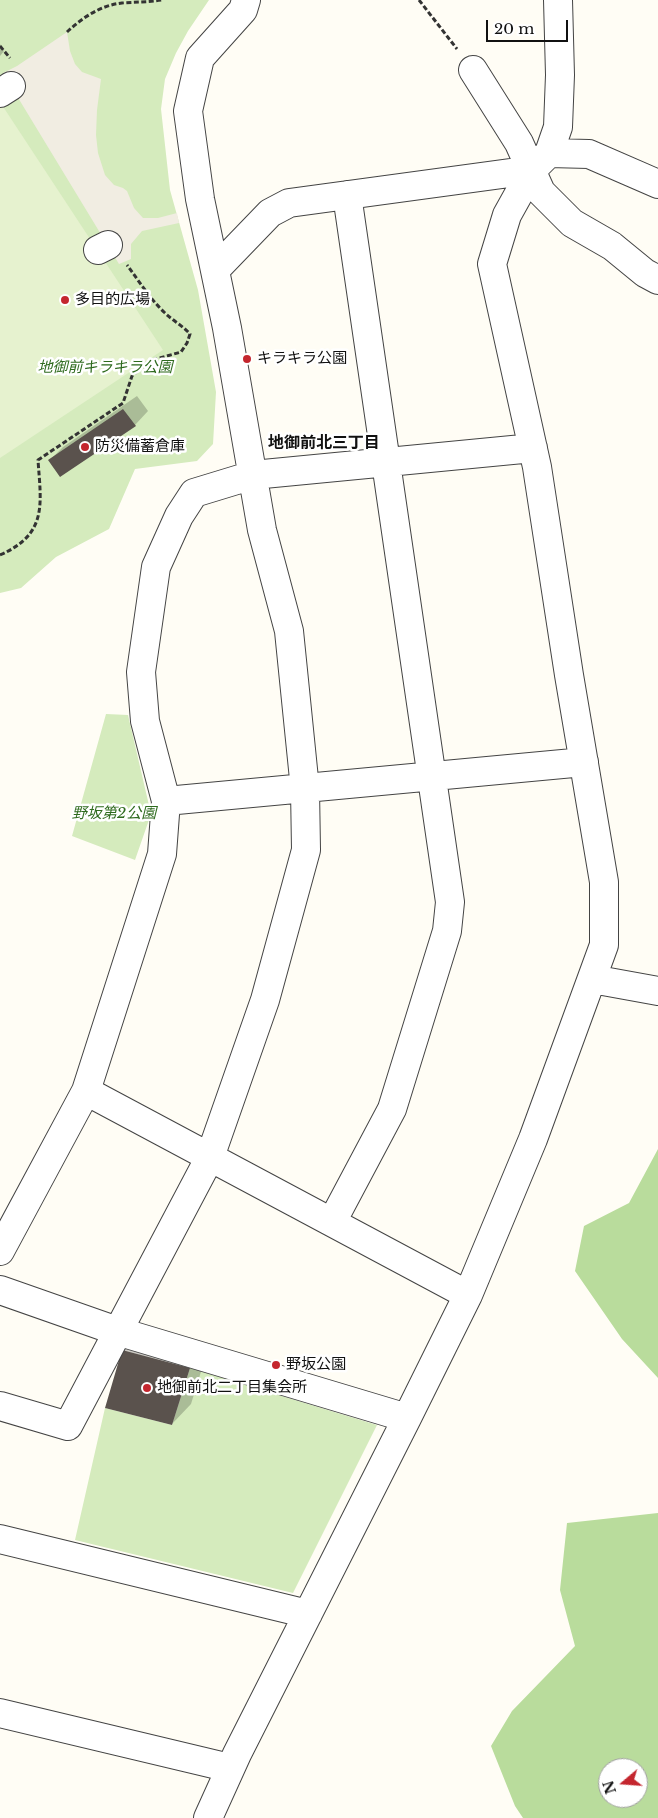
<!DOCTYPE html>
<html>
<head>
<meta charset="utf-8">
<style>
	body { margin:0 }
	#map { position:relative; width:658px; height:1818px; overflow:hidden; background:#fffdf5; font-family:"Libre Baskerville",serif }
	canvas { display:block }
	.north { position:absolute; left:598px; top:1758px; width:50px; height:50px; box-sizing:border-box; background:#fff; border:1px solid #a0a0a0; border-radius:50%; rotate:252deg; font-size:14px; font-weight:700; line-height:20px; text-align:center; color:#111 }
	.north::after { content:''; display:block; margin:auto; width:18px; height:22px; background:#c4262e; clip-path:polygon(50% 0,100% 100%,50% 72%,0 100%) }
	.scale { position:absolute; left:486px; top:20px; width:82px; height:22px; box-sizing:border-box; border:2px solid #111; border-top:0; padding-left:6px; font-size:15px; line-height:18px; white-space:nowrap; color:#111; -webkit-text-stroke:4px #fff; paint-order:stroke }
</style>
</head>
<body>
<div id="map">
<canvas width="658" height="1818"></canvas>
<div class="north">N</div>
<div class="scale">20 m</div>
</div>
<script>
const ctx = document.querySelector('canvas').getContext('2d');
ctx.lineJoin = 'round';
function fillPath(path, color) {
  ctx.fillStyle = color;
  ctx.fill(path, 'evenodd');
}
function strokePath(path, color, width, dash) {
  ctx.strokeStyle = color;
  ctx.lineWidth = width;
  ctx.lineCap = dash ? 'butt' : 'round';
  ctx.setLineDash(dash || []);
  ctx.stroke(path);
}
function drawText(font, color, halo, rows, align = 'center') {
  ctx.font = font + ' "Libre Baskerville","Noto Sans JP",serif';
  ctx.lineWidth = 5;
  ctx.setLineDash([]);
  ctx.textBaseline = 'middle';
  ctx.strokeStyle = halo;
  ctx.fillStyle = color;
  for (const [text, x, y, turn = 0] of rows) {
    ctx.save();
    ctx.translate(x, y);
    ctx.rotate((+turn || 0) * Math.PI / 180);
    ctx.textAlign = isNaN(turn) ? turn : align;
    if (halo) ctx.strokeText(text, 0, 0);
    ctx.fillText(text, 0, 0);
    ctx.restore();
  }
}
fillPath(new Path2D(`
	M0 0H209L188 31 176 53 165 79 161 109 170 190 198 290 216 392 213 444 197 461 135 469 109 529 56 557 21 588 0 593Z
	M106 714 128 715 151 814 135 860 72 836Z
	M190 1368 377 1425 293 1593 75 1540 105 1408 172 1425Z`), '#d5ebbd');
fillPath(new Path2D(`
	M658 1149V1378L622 1339 575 1271 584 1226 629 1203Z
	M658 1513V1818H523L515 1806 491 1746 512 1711 575 1646 560 1590 567 1523ZM608 1768H638V1798H608Z`), '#b9dc9c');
fillPath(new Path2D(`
	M0 102 163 350 0 458Z`), '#e6f2cf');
fillPath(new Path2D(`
	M67 32 70 51 75 64 82 72 101 79 97 110 96 135 98 153 105 175 114 185 123 188 127 191 134 208 143 218H158L177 213 179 223 142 231 131 244V259L119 264 3 73 17 66Z`), '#f1ede2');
fillPath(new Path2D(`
	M0 44 4 51 0 56Z
	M137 396 148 411 135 425 50 460 63 447Z
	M142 1331 208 1349 191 1404 172 1424 123 1350Z`), '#0003');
fillPath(new Path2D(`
	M123 409 136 426 60 477 48 460Z
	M122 1350 190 1368 172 1425 105 1408Z`), '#5a524d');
const street = new Path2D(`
	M473 70 519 143 541 192 572 223 612 246 645 273 658 280
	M0 93 11 86
	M549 153 589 154 658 184
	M98 250 108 245
	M215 270 270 213 289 203 532 170
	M166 801 584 762
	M592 979 658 991
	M86 1091 468 1295
	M332 1222 392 1109 447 931 450 902 347 195
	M0 1251 86 1091 162 854 166 801 145 721 141 672 156 567 179 516 194 493 253 475 533 448
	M0 1290 117 1331 407 1418
	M0 1406 68 1426 210 1157 265 1000 306 850 305 789 289 631 262 530 227 328 200 199 188 111 200 58 243 10 246 0
	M0 1539 308 1614
	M0 1713 230 1768
	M208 1818 237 1754 407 1418 468 1295 533 1139 604 945V882L569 675 537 467 492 264 507 215 532 170 549 153 558 127 560 75 558 0`);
strokePath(street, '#444', 30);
strokePath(new Path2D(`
	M419 0 457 49
	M67 32C82 18 101 5 122 3 136 2 149 2 162 0
	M0 46 10 58
	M0 555C48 534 41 504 38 460L123 403 132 376 149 361 181 352 187 343 190 334C182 325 173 321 165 313 150 299 139 281 127 265`), '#333', 3, [5, 2.5]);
strokePath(street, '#fff', 28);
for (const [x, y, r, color] of [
	[65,300,5,"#c4262e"],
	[247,359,5,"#c4262e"],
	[85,447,5,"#c4262e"],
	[276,1365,5,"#c4262e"],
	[147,1388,5,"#c4262e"]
]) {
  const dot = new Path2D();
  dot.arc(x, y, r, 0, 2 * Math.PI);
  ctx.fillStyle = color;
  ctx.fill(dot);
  strokePath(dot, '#fff', 2);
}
drawText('15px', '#111', '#fff', [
	["多目的広場",75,300],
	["キラキラ公園",257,359],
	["防災備蓄倉庫",95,447],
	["野坂公園",286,1365],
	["地御前北二丁目集会所",157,1388]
], 'left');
drawText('italic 15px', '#2f6b1f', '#fff', [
	["地御前キラキラ公園",105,368],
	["野坂第2公園",114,814]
]);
drawText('bold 16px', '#111', '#fff', [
	["地御前北三丁目",324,443]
]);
</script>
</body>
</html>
